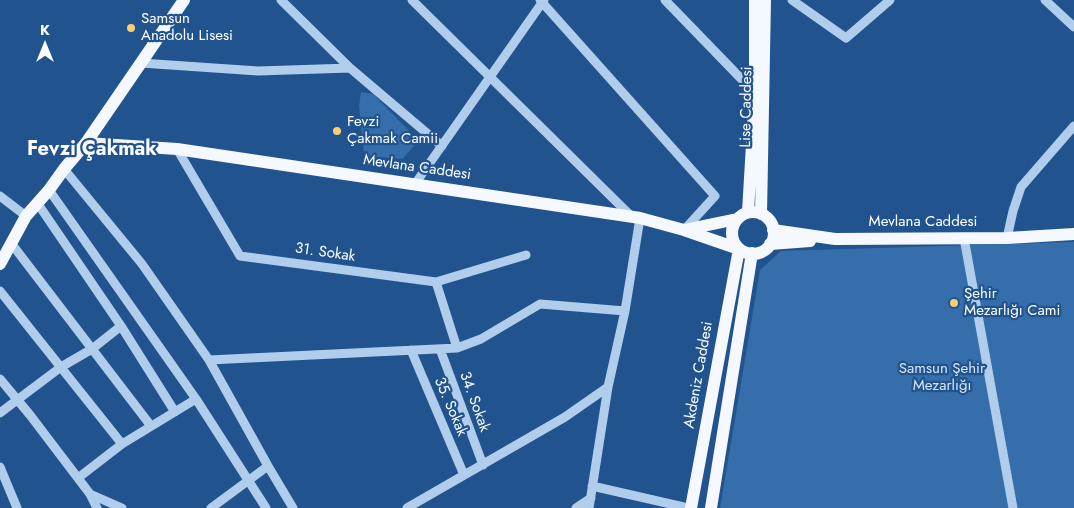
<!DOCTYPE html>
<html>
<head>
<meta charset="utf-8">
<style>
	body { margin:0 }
	#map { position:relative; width:1074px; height:508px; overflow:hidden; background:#21548e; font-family:Jost,sans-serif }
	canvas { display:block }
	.north { position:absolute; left:20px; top:20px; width:50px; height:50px; -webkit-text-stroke:4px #21548e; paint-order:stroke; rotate:0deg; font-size:14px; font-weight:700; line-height:20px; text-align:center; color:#fff }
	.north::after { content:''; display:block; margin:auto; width:18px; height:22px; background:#fff; clip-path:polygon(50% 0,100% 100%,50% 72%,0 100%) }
</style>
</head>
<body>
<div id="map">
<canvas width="1074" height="508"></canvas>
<div class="north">K</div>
</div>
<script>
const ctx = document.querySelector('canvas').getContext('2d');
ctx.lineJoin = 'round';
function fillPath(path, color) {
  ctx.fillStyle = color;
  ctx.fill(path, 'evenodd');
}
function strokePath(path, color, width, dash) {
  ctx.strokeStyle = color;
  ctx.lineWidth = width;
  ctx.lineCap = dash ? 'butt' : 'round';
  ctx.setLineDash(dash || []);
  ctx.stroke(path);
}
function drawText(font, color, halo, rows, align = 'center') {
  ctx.font = font + ' Jost,sans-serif';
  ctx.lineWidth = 4.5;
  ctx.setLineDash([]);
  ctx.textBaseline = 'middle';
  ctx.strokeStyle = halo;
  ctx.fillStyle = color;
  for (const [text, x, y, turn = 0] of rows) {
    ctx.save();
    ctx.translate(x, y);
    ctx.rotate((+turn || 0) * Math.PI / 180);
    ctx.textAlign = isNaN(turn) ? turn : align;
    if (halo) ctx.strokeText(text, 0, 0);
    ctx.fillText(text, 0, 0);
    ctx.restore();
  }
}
fillPath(new Path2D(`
	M361 92 373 94 414 136 416 144 402 159 368 156 364 154 359 106Z
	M1074 242V508H720L760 270 781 251Z`), '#356eab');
strokePath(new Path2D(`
	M281 0 350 68 442 146
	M412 0 632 217
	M540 0 715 196 684 230
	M665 0 755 93
	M792 0 846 38 890 0
	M1045 0 1074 27
	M141 63 258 71 350 68
	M177 149 240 256 436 282 526 255
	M64 169 142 264 209 360 268 466 293 508
	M415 184 544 0
	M49 190 196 399 266 508
	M0 196 26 216
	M38 204 121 326 175 412
	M964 238 1013 508
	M1007 238 1013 211 1021 187 1074 126
	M11 243 151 426
	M436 282 457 348
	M0 291 122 444
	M440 349 483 465
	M411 350 464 475
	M209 360 457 348 481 339 540 304 625 311
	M0 379 30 415 90 494 97 508
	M0 413 61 367 92 349 121 326
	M0 467 17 508
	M78 478 122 444 196 399
	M592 486 688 508
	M90 494 122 508
	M211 508 268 466
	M407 508 565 417 608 387
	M576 508 591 498
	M589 508 608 387 625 311 640 218`), '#b0cdec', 9);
strokePath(new Path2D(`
	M86 143 177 149 640 218 684 230 739 249 691 508
	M748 212 755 93V0
	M732 233a21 21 0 1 1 42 0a21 21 0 1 1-42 0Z
	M761 214 765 0
	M684 230 737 219
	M773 230 835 239 1007 238 1074 234
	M770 244 810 241
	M0 264 26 216 49 190 64 169 86 143 184 0
	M711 508 752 253`), '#f5f9ff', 12);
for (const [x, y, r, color] of [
	[131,28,5,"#f9cd71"],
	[337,131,5,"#f9cd71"],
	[954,303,5,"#f9cd71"]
]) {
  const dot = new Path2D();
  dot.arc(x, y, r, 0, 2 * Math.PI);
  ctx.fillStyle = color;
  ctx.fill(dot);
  strokePath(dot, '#21548e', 2);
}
drawText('15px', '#fff', '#21548e', [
	["Samsun",141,19],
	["Anadolu Lisesi",141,36],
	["Fevzi",347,122],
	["Çakmak Camii",347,139],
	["Şehir",964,294],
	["Mezarlığı Cami",964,311]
], 'left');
drawText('15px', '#fff', '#21548e', [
	["Lise Caddesi",747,107,-89],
	["Mevlana Caddesi",417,168,8],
	["Mevlana Caddesi",923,222],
	["31. Sokak",325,253,8],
	["Akdeniz Caddesi",699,375,-80],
	["34. Sokak",474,402,70],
	["35. Sokak",450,407,67]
]);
drawText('15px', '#d5e6f9', '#21548e', [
	["Samsun Şehir",942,369],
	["Mezarlığı",942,386]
]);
drawText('bold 20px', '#fff', '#21548e', [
	["Fevzi Çakmak",92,150]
]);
</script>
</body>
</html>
